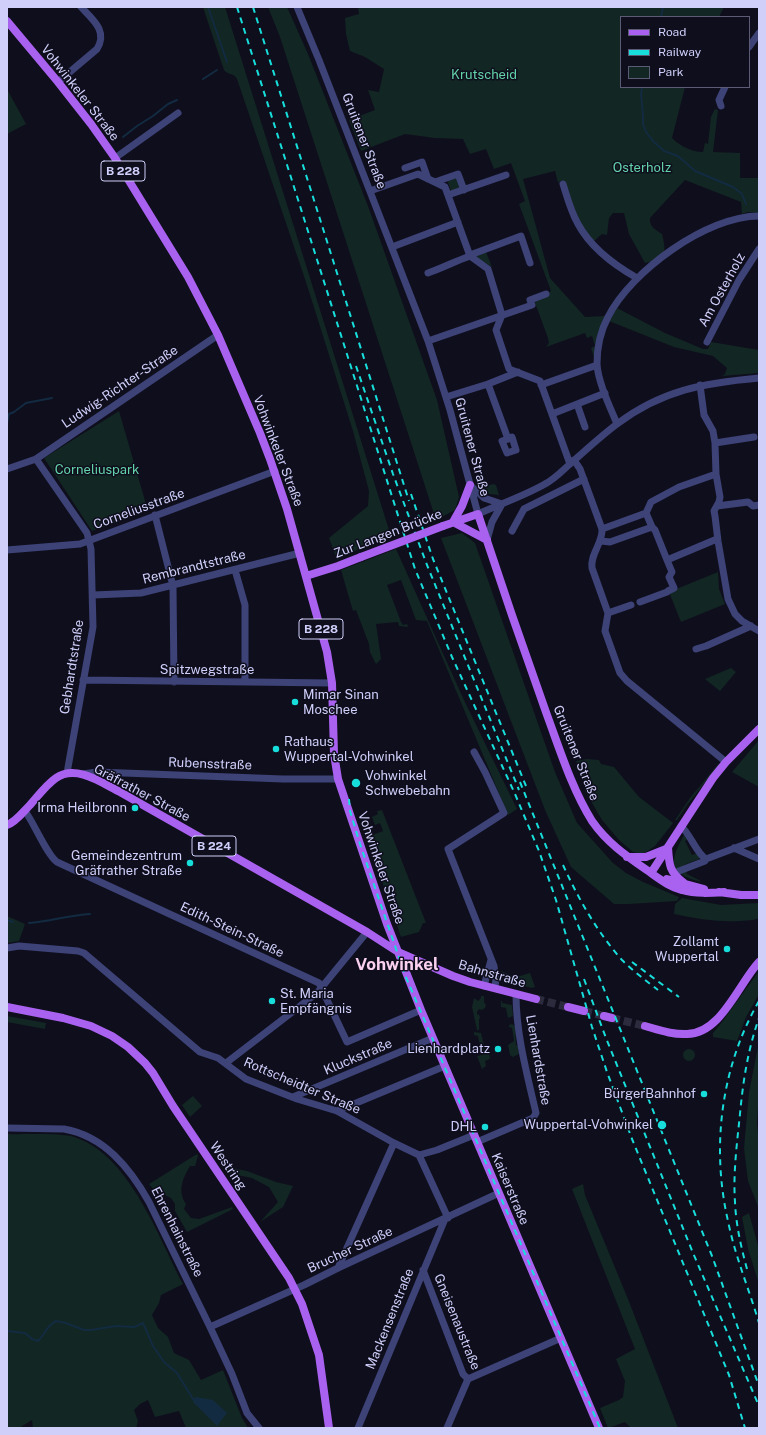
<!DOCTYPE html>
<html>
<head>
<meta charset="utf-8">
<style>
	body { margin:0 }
	#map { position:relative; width:766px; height:1435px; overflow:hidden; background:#0f0e1d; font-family:"Public Sans",sans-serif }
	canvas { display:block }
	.frame { position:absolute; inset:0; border:8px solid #cfcffa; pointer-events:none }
	.legend { position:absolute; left:620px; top:16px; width:130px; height:72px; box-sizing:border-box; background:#0f0e1d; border:1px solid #5c5b75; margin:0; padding:5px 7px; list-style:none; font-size:12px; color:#cfcffa }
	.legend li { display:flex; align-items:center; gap:8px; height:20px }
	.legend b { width:20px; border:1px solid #5c5b75 }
</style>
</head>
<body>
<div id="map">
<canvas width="766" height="1435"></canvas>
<div class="frame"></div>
<ul class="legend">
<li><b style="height:5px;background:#a961ef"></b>Road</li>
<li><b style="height:5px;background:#17deda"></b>Railway</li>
<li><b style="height:11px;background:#122623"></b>Park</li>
</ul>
</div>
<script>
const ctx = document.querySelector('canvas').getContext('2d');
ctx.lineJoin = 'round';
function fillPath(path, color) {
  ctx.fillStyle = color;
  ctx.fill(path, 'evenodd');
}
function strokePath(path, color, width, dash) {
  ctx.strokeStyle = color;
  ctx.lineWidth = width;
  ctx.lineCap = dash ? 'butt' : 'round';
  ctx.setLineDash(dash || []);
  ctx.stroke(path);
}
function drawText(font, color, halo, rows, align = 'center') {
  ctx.font = font + ' "Public Sans",sans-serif';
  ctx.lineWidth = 3;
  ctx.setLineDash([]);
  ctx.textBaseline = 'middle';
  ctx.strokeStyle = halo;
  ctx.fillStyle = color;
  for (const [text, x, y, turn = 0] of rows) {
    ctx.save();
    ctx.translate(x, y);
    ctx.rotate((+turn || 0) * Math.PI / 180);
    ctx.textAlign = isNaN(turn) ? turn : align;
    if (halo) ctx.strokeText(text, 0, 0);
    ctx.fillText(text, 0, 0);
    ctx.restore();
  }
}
fillPath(new Path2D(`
	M203 7H225L390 533 337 560 329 538 368 506 369 491 353 431 306 282 237 79C234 73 228 75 224 70Z
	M268 7H287L308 54 368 206 437 400 459 497 455 510 436 520 280 37Z
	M358 7H724L719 17H621V87H685L672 138C680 146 692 152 703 152L705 143 708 144 711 117 715 109 718 110 713 152 740 153V178H759V213L748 212 742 214 741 202 685 180 650 218C649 227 656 230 662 234 667 254 666 259 645 263L629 234 624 213H613L609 218 607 235 602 234 594 241 581 225 564 182 560 181 558 183 555 171 523 179 550 278 585 317 605 316 595 360 591 348 595 346 592 336 587 338 585 333 546 347 549 343 548 338 534 300 551 291 519 204 525 201 511 163 494 169 486 149 470 154 463 139 435 138 405 134 361 151 349 120 375 110 368 90 379 92 384 69 365 57 350 51 346 34 345 18 359 14Z
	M7 89 26 124 7 134Z
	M456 176 461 188 451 191 447 179Z
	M486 252 492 267 477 258 476 255Z
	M617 308 665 333 703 349H708L711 342 759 350V373L722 376 725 374 727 368 713 356 674 347 609 321Z
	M119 411 148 511 92 531 44 458Z
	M493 484 496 485 499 495 489 494 483 490 484 487Z
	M462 533 475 543 542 735 555 772 577 823 613 863 626 873 643 882 679 897 677 901 629 904H614L571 867 545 810 441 538Z
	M396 549 463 698 517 809 508 815 427 621 416 620 401 580 387 585 401 622 403 625 407 624 408 627 399 626 398 622 376 624 381 659 376 664 370 652 369 644 356 610 353 611 341 570Z
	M718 572 719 589 725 604 681 622 669 592Z
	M731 668 736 672 720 691 705 679Z
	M759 740V787L732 772Z
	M587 759 599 760 601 764 614 767 639 797 673 823 655 846 643 854 633 852 619 840 602 820 585 791 583 778 576 761Z
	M719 763V765L687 805 677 820H675L690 798Z
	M382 810 426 923H423L419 932 401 937 367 837 383 831 380 823 375 825 372 817 378 814 377 811Z
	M685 833 690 838 685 841 692 855 697 853 699 857V859L684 865 687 874 699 880 701 882C666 873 670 860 685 833Z
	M682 898 721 905 759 903V918C753 921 747 920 740 921 716 922 698 919 674 914L675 904Z
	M7 916 25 924 19 941 7 943Z
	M501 971 510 975 520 976 530 973 535 987 532 988 509 982Z
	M759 971V994L746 1017 737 1041 713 1037V1033L722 1022Z
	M481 996H484V1002L486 1005 485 1008 482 1010 479 1009 477 1012V1015L479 1014 480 1018 479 1019V1030H477L472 1007 474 998 478 1001 481 998Z
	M501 1001H502V1003L512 1005 513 1016 508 1018 506 1008 501 1007Z
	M7 1016 46 1023 45 1029 7 1022Z
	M512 1024 515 1026 516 1045 518 1046 519 1054 513 1057 510 1055 508 1045 514 1041 512 1028 509 1027V1025Z
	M474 1032 481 1033 485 1049H489L490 1059 485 1061 486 1066 482 1069 477 1056 482 1055 478 1036 474 1035Z
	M759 1042V1094L757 1124 759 1141V1209L748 1181 744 1148 749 1092Z
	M683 1055a6 6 0 1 1 12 0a6 6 0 1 1-12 0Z
	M193 1096 202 1106 190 1117 182 1105Z
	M7 1134C25 1135 62 1132 77 1138 130 1157 159 1238 183 1284L161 1295 159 1303 152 1315 158 1328 168 1337 174 1353 189 1360 201 1380 223 1370 242 1418 248 1428H186L179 1411 155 1417 148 1400 140 1404 134 1410 138 1421 136 1428H33L32 1420 19 1428H7Z
	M197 1154 198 1156 195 1166H190C183 1178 177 1191 186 1204L184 1209 191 1218 199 1219 232 1207 233 1209 187 1232 175 1211V1204L171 1198 153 1189 149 1184Z
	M223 1166 247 1171 276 1182 293 1186 283 1207 260 1222 278 1202 269 1187 252 1178 227 1173Z
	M583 1184 585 1195 628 1299 678 1428H631L625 1422 608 1428 600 1408 619 1400 623 1397 625 1381 616 1359 635 1349 572 1189Z
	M749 1213 759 1249V1284L748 1249 742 1217Z`), '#122623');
fillPath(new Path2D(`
	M196 1397 213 1400 227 1413 217 1426 193 1402V1399Z`), '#122b41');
strokePath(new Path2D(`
	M208 7 227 62
	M661 17 663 7
	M203 79 217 70
	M642 87 641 95 643 115V124L646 132 653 141 664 151 678 156 695 171 733 187 742 194 746 204
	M123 137 137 126 153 116 168 104 177 100
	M7 423 9 414 14 412 26 403 52 398
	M7 920 13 922
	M29 923C49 922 69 915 90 914
	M7 1331 25 1333 32 1339 38 1341C45 1335 45 1327 56 1321L66 1323 84 1330H91L116 1326 134 1327 143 1323 153 1346 164 1362 177 1373 193 1399`), '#122b41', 2);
strokePath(new Path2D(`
	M536 999 568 1007
	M584 1011 604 1016
	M612 1018 645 1026`), '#2c2b3e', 8, [8, 4]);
strokePath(new Path2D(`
	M297 7 319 60 428 341 450 410 478 514C500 504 524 496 545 484 555 479 562 471 571 463 586 450 601 436 617 424 662 390 704 383 759 378
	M749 47 759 33
	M58 82 97 49C108 31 93 20 81 7
	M721 106 719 100 725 87
	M115 158 178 113
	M405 168 422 162 428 179
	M435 182 458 174 464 190
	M563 184C567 197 571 212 578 224 591 248 614 265 637 278
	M370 191 418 174 445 187 470 256 488 269 502 315 496 330 509 369 540 381 570 464
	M448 195 506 175
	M392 247 458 222
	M470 255 521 236 530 263
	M428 273C442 268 456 261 470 256
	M428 341 532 305 530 300 546 294
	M707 342 739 280 759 249
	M488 384 508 439 502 441 507 453 516 450 512 437 508 439
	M541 385 597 365
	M700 385 704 415 713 431 715 443 716 474 720 497 719 502 714 511 715 516 718 541 728 599 735 614 742 621 759 631
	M446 397 488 384 518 372
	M577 404 585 427
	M552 414 605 393
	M617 424C610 407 598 382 597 364 597 348 601 330 608 317 631 271 707 216 759 216
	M715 443 754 437
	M36 459 87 533 91 549 93 627 67 773
	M574 460 580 469 602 529C603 543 590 554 592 568L608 613 605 631 620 673 627 681 726 762
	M7 469 36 459 218 335
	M470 485 484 498 502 504
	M717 506 748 502 753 506 759 505
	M646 513 651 502 679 487 716 474
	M155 515 173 586 174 682
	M652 527 655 530 667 560
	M512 531 524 509 584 479
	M487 540 492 522 502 504
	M601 541 610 542 652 527 646 513 602 529
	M7 550 80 544 275 471
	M235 570 245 605V682
	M93 595 141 593 300 553
	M640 602 667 592 668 591 674 588 669 577 672 572 667 560 717 539
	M608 613 631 605
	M696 649 706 646 751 626
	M83 680 332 683
	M474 752 485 772 504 813 448 849 494 966 496 978 495 988
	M83 774 97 772 283 779H338
	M25 811C34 823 47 855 57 862L319 983 347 1042 421 1010
	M681 826C691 835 696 853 706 859L759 839
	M734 848 759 859
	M679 871 705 861 706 859
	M7 948 19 946 78 951 84 953 200 1052 218 1058 246 1079 297 1099 337 1111 394 1143 419 1155 437 1150 474 1135
	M484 986 491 960
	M226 1063 317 993 367 932
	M293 1097 433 1038
	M337 1111 445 1066
	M7 1128 64 1129C104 1136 130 1168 149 1202L210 1327 232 1374 247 1413 259 1428
	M477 1142 533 1118 536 1113C527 1074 516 1034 516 994
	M419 1155 448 1218
	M338 1268 394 1143
	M423 1270 463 1374 468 1379
	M210 1327 304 1285 338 1268 499 1193
	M468 1379 561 1338
	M358 1428 445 1219
	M447 1428 468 1379`), '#3d4277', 7);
strokePath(new Path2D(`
	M7 21 58 82 91 124 115 158 188 277 218 335 260 433 270 459 287 509 327 652 332 683 334 754 338 779 387 924 421 1010 599 1428
	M453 522 462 506 470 485
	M453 522 487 540
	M443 526 478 514C500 581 523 648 547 715 560 750 572 789 592 821 608 844 628 857 651 873 661 880 670 887 682 890 696 894 710 893 724 892
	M306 576 338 566 361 557
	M7 825C16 822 23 812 30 805 38 796 46 785 56 778 76 764 102 783 120 792L367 932 398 952 453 976 470 982 536 999
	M668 847C669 864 669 872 684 883
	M627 857H646L666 849
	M651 873 713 778 726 762 759 729
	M667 879 704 889
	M719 892 741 895H759
	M7 1007 63 1018 91 1026 112 1036 128 1047 145 1063 153 1073 173 1106 289 1278 302 1304 319 1355 329 1428
	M568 1007 584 1011
	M604 1016 612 1018
	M645 1026C659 1030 673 1035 687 1034 721 1034 739 983 759 962`), '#a961ef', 8);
strokePath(new Path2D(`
	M237 7 415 569 452 657 515 794 539 851 556 900 592 1027 607 1072 632 1139 729 1375 745 1428
	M253 7 409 501
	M356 366 393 474 427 565 519 790
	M411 494 433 559 526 786
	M520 782 712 1256 759 1386
	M349 799 350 811 360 844 405 975 600 1428
	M563 865C578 898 597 932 622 960 633 971 645 980 658 990
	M632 962 679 997
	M584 979 606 1038 693 1253 759 1406
	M759 1001C721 1067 711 1147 728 1221 735 1256 749 1289 759 1323
	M747 1269C741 1247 736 1225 735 1202 733 1173 737 1143 740 1114 743 1081 748 1049 759 1018`), '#17deda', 2, [6, 5]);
strokePath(new Path2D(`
	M361 557 443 526`), '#a961ef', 8);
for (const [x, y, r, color] of [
	[295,702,4,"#17deda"],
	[276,749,4,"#17deda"],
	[356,783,5,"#17deda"],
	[135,808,4,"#17deda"],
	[190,863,4,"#17deda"],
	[727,949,4,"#17deda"],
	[272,1001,4,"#17deda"],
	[498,1049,4,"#17deda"],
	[704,1094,4,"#17deda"],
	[662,1125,5,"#17deda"],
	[485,1127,4,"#17deda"]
]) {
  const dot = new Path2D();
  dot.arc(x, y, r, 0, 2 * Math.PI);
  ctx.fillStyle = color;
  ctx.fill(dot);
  strokePath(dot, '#0f0e1d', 1.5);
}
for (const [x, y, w] of [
	[123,171,44],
	[321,629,44],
	[214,846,44]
]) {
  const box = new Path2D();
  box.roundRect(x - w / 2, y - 10, w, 20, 3);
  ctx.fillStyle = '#0f0e1d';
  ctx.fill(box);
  strokePath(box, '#cfcffa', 1);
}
drawText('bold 12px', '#cfcffa', null, [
	["B 228",123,171],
	["B 228",321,629],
	["B 224",214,846]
]);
drawText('13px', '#63d2a9', '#0f0e1d', [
	["Krutscheid",484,75],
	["Osterholz",642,168],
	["Corneliuspark",97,470]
]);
drawText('13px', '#cfcffa', '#0f0e1d', [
	["Vohwinkeler Straße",80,93,52],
	["Gruitener Straße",364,141,69],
	["Am Osterholz",722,290,-61],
	["Ludwig-Richter-Straße",120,387,-34],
	["Gruitener Straße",472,447,75],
	["Vohwinkeler Straße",278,451,69],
	["Corneliusstraße",139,509,-20],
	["Zur Langen Brücke",388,534,-21],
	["Rembrandtstraße",194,567,-14],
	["Gebhardtstraße",72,667,-81],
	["Spitzwegstraße",207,670],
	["Gruitener Straße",576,753,68],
	["Rubensstraße",210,764,2],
	["Gräfrather Straße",142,793,28],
	["Vohwinkeler Straße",381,868,71],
	["Edith-Stein-Straße",232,930,25],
	["Bahnstraße",492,974,16],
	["Kluckstraße",358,1057,-23],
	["Lienhardstraße",538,1060,80],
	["Rottscheidter Straße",302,1086,23],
	["Westring",228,1166,56],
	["Kaiserstraße",510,1189,67],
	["Ehrenhainstraße",177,1232,63],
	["Brucher Straße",350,1250,-25],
	["Mackensenstraße",390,1319,-68],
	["Gneisenaustraße",457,1322,68]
]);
drawText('13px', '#cfcffa', '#0f0e1d', [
	["Mimar Sinan",303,695,"left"],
	["Moschee",303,710,"left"],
	["Rathaus",284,742,"left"],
	["Wuppertal-Vohwinkel",284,757,"left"],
	["Vohwinkel",365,776,"left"],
	["Schwebebahn",365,791,"left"],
	["Irma Heilbronn",127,808],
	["Gemeindezentrum",182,856],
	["Gräfrather Straße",182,871],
	["Zollamt",719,942],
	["Wuppertal",719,957],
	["St. Maria",280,994,"left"],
	["Empfängnis",280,1009,"left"],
	["Lienhardplatz",490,1049],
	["BürgerBahnhof",696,1094],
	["Wuppertal-Vohwinkel",653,1125],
	["DHL",477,1127]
], 'right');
drawText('bold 17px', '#fad1f0', '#0f0e1d', [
	["Vohwinkel",397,965]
]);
</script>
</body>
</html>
